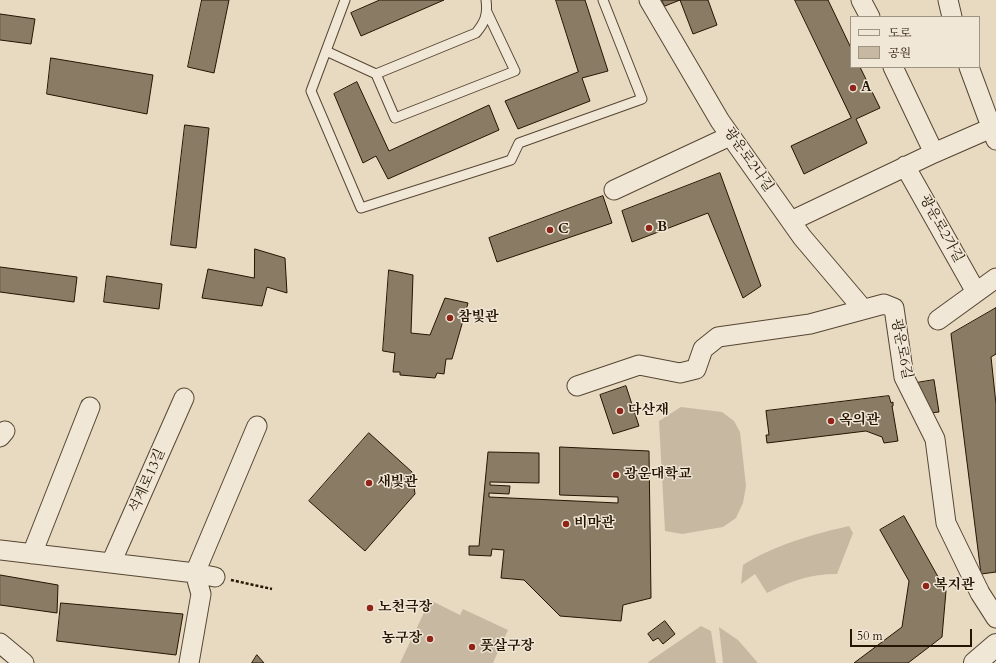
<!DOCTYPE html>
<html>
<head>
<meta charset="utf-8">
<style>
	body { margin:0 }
	#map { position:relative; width:996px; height:663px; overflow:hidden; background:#e8dac1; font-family:Cardo,"Noto Serif KR",serif }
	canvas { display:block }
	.legend { position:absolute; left:850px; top:16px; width:130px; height:52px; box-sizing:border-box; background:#f0e7d7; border:1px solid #9f9382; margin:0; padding:5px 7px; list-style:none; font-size:12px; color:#251402 }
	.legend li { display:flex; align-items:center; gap:8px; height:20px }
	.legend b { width:20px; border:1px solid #9f9382 }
	.scale { position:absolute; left:850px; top:629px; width:122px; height:18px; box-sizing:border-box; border:2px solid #251402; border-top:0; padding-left:5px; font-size:12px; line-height:14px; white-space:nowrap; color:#251402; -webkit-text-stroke:3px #f0e7d7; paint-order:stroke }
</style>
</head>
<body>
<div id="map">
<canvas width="996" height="663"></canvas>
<ul class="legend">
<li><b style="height:5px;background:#f0e7d7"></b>도로</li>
<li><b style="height:11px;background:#c7b8a1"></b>공원</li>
</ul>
<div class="scale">50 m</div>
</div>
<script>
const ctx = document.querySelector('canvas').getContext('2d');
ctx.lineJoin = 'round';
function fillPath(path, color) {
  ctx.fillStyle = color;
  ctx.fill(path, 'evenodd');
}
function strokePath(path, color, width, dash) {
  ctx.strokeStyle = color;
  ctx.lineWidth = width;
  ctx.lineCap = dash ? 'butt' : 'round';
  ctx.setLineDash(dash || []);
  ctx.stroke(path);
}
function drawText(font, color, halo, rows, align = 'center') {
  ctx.font = font + ' Cardo,"Noto Serif KR",serif';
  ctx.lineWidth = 3;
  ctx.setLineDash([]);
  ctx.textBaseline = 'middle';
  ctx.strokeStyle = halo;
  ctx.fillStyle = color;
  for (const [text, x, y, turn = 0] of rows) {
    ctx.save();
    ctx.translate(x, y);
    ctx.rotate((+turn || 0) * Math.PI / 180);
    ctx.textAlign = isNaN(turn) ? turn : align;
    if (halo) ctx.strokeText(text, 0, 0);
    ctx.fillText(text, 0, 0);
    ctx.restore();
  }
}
fillPath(new Path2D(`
	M681 407 722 412 734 421 740 432 746 486 743 503 736 518 723 527 682 534 665 531 659 421Z
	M849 526 853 533 837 574C811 574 790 581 767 593L755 574 741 584 743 565C771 546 817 533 849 526Z
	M430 600 460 615 463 609 508 630 493 663H400Z
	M701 626 711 631 716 663H647Z
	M719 627 738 640 758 663H723Z`), '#c7b8a1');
const building = new Path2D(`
	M202 0H229L214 73 188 67Z
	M380 0H444L361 36 351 13Z
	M556 0H585L608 71 582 78 590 101 518 129 505 101 578 72Z
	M662 0H708L717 25 693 34 680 0 665 6Z
	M795 0H828L851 48V67H860L880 108 856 119 867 143 804 174 791 146 851 118Z
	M0 14 35 19 31 44 0 40Z
	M51 58 153 75 147 114 47 94Z
	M357 82 389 151 489 105 499 130 388 179 376 156 363 163 334 94Z
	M185 125 209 128 196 248 171 245Z
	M720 173 761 286 743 298 708 213 632 242 622 211Z
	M603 196 612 223 497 262 489 238Z
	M255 249 285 258 287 293 267 287 262 306 202 298 208 269 254 278Z
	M0 267 77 277 74 302 0 292Z
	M389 270 413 275 411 333 430 335 445 298 468 303 452 359H446L444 374 437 373 435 378 400 375V372H393L395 353 383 351Z
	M107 276 162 284 159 309 104 302Z
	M996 308V354L991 357 996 404V572L981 574 951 334Z
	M934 380 939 412 930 413 916 383Z
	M626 386 639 426 613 434 600 395Z
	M889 396 891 403 893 402V406H892L898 441 884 443 882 437 866 431 767 443 766 435H769L766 411Z
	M369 433 412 472 415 494 365 551 309 501Z
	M560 447 649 451 651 598 623 605 621 621 560 616 524 580 501 578 504 550 492 549 491 556 469 555V546H479L488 452 539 453V483L490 482V485L510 486 509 494 489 493V497L618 503V497L560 495Z
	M904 516 946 591 942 637 908 663H854L902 627 909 581 880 530Z
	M0 575 58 585 57 613 0 605Z
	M61 603 183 614 176 655 57 641Z
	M665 621 675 634 663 644 658 638 653 641 648 634Z
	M257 655 264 663H252Z`);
fillPath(building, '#8a7b65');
strokePath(building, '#251402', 1);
const service = new Path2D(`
	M345 0 311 91 361 208 511 160 519 143 642 99 603 0
	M486 0C488 15 485 22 476 33L376 74 395 118 515 71 487 12
	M326 51 376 74`);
const minor = new Path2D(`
	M649 0 720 121 802 237 863 309
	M861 0 870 17
	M948 0 952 17
	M893 67 934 153
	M969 67 996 140
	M905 166 976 292
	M614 190 730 136
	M791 221 934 153 996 126
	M938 320 996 278
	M577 386 639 365 680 373 696 369 703 349 718 337 810 324 884 304 894 308 904 377 935 439 946 523 980 593 996 618
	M0 437 5 431
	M0 550 195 573 215 577
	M32 554 90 407
	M111 563 184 398
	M0 643 24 663
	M189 663 201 594 195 573 257 426`);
const tertiary = new Path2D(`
	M975 663 996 645`);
strokePath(service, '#564632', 11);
strokePath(minor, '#564632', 21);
strokePath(tertiary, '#564632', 24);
strokePath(new Path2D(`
	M231 580 272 589`), '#251402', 2.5, [3, 2]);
strokePath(service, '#f0e7d7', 9);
strokePath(minor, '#f0e7d7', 19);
strokePath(tertiary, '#f0e7d7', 22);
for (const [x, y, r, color] of [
	[853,88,4,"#8f2418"],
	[649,228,4,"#8f2418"],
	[550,230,4,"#8f2418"],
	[450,318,4,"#8f2418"],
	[620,411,4,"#8f2418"],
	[831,421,4,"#8f2418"],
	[616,475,4,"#8f2418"],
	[369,483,4,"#8f2418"],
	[566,524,4,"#8f2418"],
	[926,586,4,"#8f2418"],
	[370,608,4,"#8f2418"],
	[430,639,4,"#8f2418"],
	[472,647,4,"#8f2418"]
]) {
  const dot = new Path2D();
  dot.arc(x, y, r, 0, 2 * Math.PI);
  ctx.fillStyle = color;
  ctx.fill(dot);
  strokePath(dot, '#f0e7d7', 1.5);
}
drawText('bold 14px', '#251402', '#f0e7d7', [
	["A",861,88],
	["B",657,228],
	["C",558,230],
	["참빛관",458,318],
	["다산재",628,411],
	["옥의관",839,421],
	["광운대학교",624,475],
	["새빛관",377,483],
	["비마관",574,524],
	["복지관",934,586],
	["노천극장",378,608],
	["농구장",422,639,"right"],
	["풋살구장",480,647]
], 'left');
drawText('14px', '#251402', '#f0e7d7', [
	["광운로2나길",748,160,55],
	["광운로2가길",941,229,61],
	["광운로6길",901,349,79],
	["석계로13길",148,481,-66]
]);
</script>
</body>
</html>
